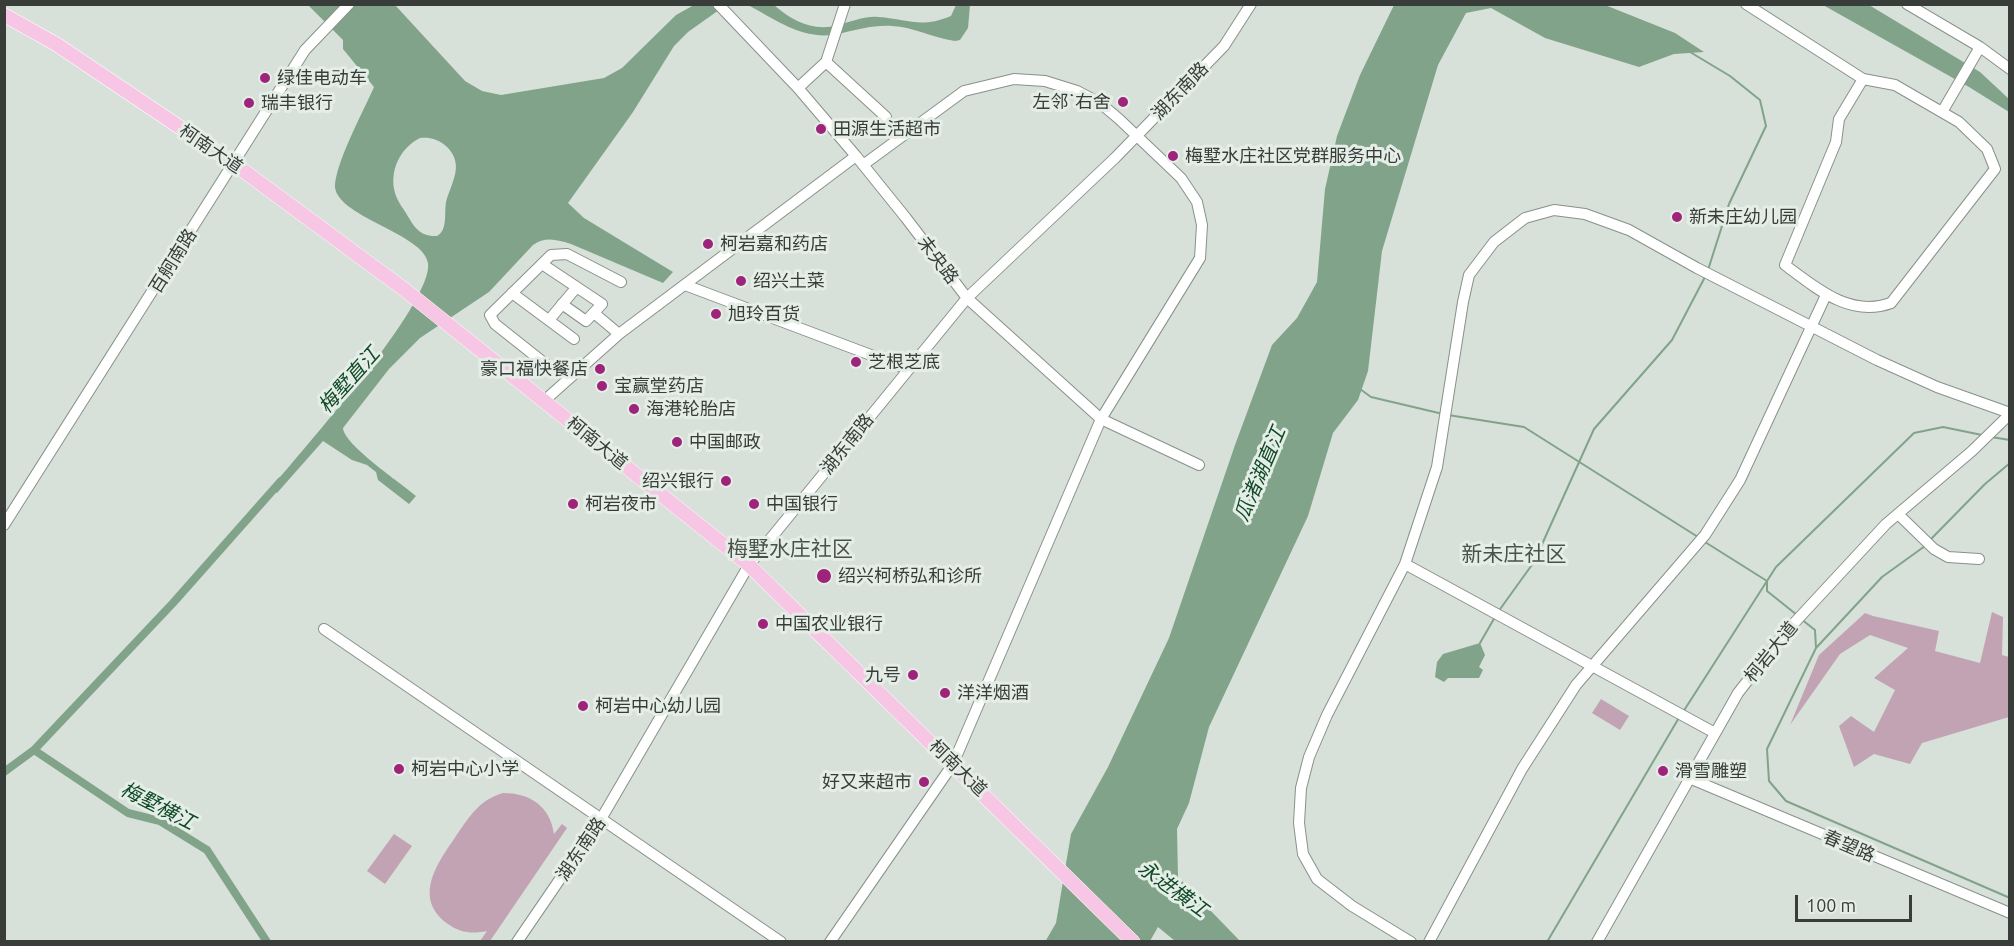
<!DOCTYPE html>
<html>
<head>
<meta charset="utf-8">
<style>
	body { margin:0 }
	#map { position:relative; width:2014px; height:946px; overflow:hidden; background:#d7e1d9; font-family:Ubuntu,sans-serif }
	canvas { display:block }
	.frame { position:absolute; inset:0; border:6px solid #393d3a; pointer-events:none }
	.scale { position:absolute; left:1795px; top:895px; width:117px; height:27px; box-sizing:border-box; border:3px solid #393d3a; border-top:0; padding-left:8px; font-size:18px; line-height:21px; white-space:nowrap; color:#393d3a; -webkit-text-stroke:4px #e4eee7; paint-order:stroke }
</style>
</head>
<body>
<div id="map">
<canvas width="2014" height="946"></canvas>
<div class="frame"></div>
<div class="scale">100 m</div>
</div>
<script>
const ctx = document.querySelector('canvas').getContext('2d');
ctx.lineJoin = 'round';
function fillPath(path, color) {
  ctx.fillStyle = color;
  ctx.fill(path, 'evenodd');
}
function strokePath(path, color, width, dash) {
  ctx.strokeStyle = color;
  ctx.lineWidth = width;
  ctx.lineCap = dash ? 'butt' : 'round';
  ctx.setLineDash(dash || []);
  ctx.stroke(path);
}
function drawText(font, color, halo, rows, align = 'center') {
  ctx.font = font + ' Ubuntu,"Noto Sans SC",sans-serif';
  ctx.lineWidth = 6;
  ctx.setLineDash([]);
  ctx.textBaseline = 'middle';
  ctx.strokeStyle = halo;
  ctx.fillStyle = color;
  for (const [text, x, y, turn = 0] of rows) {
    ctx.save();
    ctx.translate(x, y);
    ctx.rotate((+turn || 0) * Math.PI / 180);
    ctx.textAlign = isNaN(turn) ? turn : align;
    if (halo) ctx.strokeText(text, 0, 0);
    ctx.fillText(text, 0, 0);
    ctx.restore();
  }
}
fillPath(new Path2D(`
	M1992 612 2003 617 2002 655 2009 657V717L1922 743 1910 764 1874 754 1854 767 1839 726 1851 716 1874 732 1895 690 1874 678 1908 648 1870 635 1840 654 1790 725 1819 655 1865 613 1873 616 1939 631 1935 651 1980 663Z
	M1601 699 1629 716 1620 730 1592 713Z
	M503 793C530 793 550 806 554 834L562 824 567 828 490 941H480L487 931C473 934 460 933 448 924 413 899 436 865 454 839 468 819 478 800 503 793Z
	M394 834 412 846 385 884 367 871Z`), '#c1a3b4');
fillPath(new Path2D(`
	M308 5H395L465 81 482 91 501 95 604 78 622 68 676 15 694 5H726L688 32 674 46 633 112 568 203 584 218 673 272 663 283 571 244C558 240 545 236 533 245L489 292 420 338 389 369 343 428C344 445 401 483 416 496L409 504 378 480 376 472 367 465 352 460 323 441 277 493 271 488C300 453 434 302 428 263 424 233 332 216 335 184 338 158 363 112 374 87L343 49V40ZM420 138C429 137 438 139 446 146 465 164 452 181 446 202 444 213 448 230 437 236 420 237 414 227 406 213 402 207 397 200 395 193 389 171 400 148 420 138Z
	M748 5H774C794 22 815 33 842 24 854 21 865 16 878 17 909 19 919 29 951 16L956 5H970L968 28 960 40 955 41C933 38 914 27 892 26 872 25 857 30 838 34 804 41 776 20 748 5Z
	M1394 5H1605L1675 33 1704 52 1674 54 1639 67 1545 38 1491 8 1466 13 1438 65 1382 251 1368 371 1358 400 1333 433 1308 516 1209 727 1189 803 1177 829 1178 877 1240 941H1175L1158 927 1150 941 1045 942 1056 923 1071 834 1108 767 1169 638 1235 445 1272 345 1297 318 1317 282 1325 189 1337 136 1360 75Z
	M1823 5H1869L1980 72 2009 99V112L1969 87Z
	M1480 643 1485 655 1479 667 1483 670 1479 678H1448L1444 682 1435 677 1437 662 1443 654Z`), '#81a38a');
strokePath(new Path2D(`
	M1690 52 1730 76 1760 100 1766 126 1729 204 1708 270
	M1360 389 1371 397 1443 414
	M1448 415 1524 427 1698 537
	M1991 437 2010 440
	M1931 539 1985 484 2010 463
	M1498 612 1534 562 1594 429 1672 340 1706 275
	M1797 615 1767 591V581L1776 567 1914 433 1943 427 1982 435
	M1801 619 1815 630 1816 648 1767 749 1769 781 1786 801 2010 898
	M1480 643 1495 617
	M1816 648 1882 577 1925 546
	M1683 712 1767 581 1705 542
	M1547 942 1680 716`), '#81a38a', 2);
strokePath(new Path2D(`
	M34 750 128 813 160 821 207 850 267 942
	M4 772 34 750 173 603 281 481`), '#81a38a', 8);
const minor = new Path2D(`
	M718 4 798 88 856 156 906 218 967 298 1101 419 1199 465
	M1746 4 1863 79
	M1907 4 1980 47 2010 69
	M826 62 886 117
	M1863 79 1895 85 1959 122 1987 149 1995 169 1891 303C1850 318 1816 288 1785 265L1836 142 1839 119Z
	M798 88 826 62 845 4
	M1942 112 1980 47
	M542 264 602 304 586 321 562 304
	M685 285 908 369
	M512 293 574 339
	M594 313 619 334
	M549 320 576 288
	M553 370 495 324 490 315 551 255 567 254 621 282
	M544 401 619 334 856 156
	M1899 515 1934 549 1948 557 1979 559
	M4 525 305 50 349 4
	M1405 564 1715 733
	M324 629 781 942
	M1689 778 2010 913
	M517 942 601 819 749 565 967 298 1115 158 1224 46 1251 4
	M830 942 953 764 1101 419 1200 258 1202 225 1197 202 1181 178 1119 119 1100 103 1077 91 1045 81 1014 79 964 91 863 165
	M1411 942 1352 906 1317 879 1303 854 1299 823 1301 788 1309 757 1327 715 1405 564 1437 467 1463 302 1469 275 1494 242 1525 218 1554 210 1585 214 1629 230 1697 268 1877 360 1937 387 2010 413
	M1429 942 1522 769 1576 685 1705 535 1740 480 1826 295
	M1597 942 1738 693 1784 634 1886 524 1972 451 2010 414`);
const major = new Path2D(`
	M4 15 56 44 233 163 405 290 749 565 1133 942`);
strokePath(minor, '#88918a', 12);
strokePath(major, '#fff', 15);
strokePath(minor, '#fff', 10);
strokePath(major, '#f7c6e4', 14);
for (const [x, y, r, color] of [
	[265,78,6,"#9e237a"],
	[1123,102,6,"#9e237a"],
	[249,103,6,"#9e237a"],
	[821,129,6,"#9e237a"],
	[1173,156,6,"#9e237a"],
	[1677,217,6,"#9e237a"],
	[708,244,6,"#9e237a"],
	[741,281,6,"#9e237a"],
	[716,314,6,"#9e237a"],
	[856,362,6,"#9e237a"],
	[600,369,6,"#9e237a"],
	[602,386,6,"#9e237a"],
	[634,409,6,"#9e237a"],
	[677,442,6,"#9e237a"],
	[726,481,6,"#9e237a"],
	[573,504,6,"#9e237a"],
	[754,504,6,"#9e237a"],
	[824,576,8,"#9e237a"],
	[763,624,6,"#9e237a"],
	[913,675,6,"#9e237a"],
	[945,693,6,"#9e237a"],
	[583,706,6,"#9e237a"],
	[399,769,6,"#9e237a"],
	[1663,771,6,"#9e237a"],
	[924,782,6,"#9e237a"]
]) {
  const dot = new Path2D();
  dot.arc(x, y, r, 0, 2 * Math.PI);
  ctx.fillStyle = color;
  ctx.fill(dot);
  strokePath(dot, '#e4eee7', 2);
}
drawText('18px', '#393d3a', '#e4eee7', [
	["绿佳电动车",277,78],
	["左邻˙右舍",1111,102,"right"],
	["瑞丰银行",261,103],
	["田源生活超市",833,129],
	["梅墅水庄社区党群服务中心",1185,156],
	["新未庄幼儿园",1689,217],
	["柯岩嘉和药店",720,244],
	["绍兴土菜",753,281],
	["旭玲百货",728,314],
	["芝根芝底",868,362],
	["豪口福快餐店",588,369,"right"],
	["宝赢堂药店",614,386],
	["海港轮胎店",646,409],
	["中国邮政",689,442],
	["绍兴银行",714,481,"right"],
	["柯岩夜市",585,504],
	["中国银行",766,504],
	["绍兴柯桥弘和诊所",838,576],
	["中国农业银行",775,624],
	["九号",901,675,"right"],
	["洋洋烟酒",957,693],
	["柯岩中心幼儿园",595,706],
	["柯岩中心小学",411,769],
	["滑雪雕塑",1675,771],
	["好又来超市",912,782,"right"]
], 'left');
drawText('18px', '#393d3a', '#e4eee7', [
	["湖东南路",1180,91,-46],
	["柯南大道",211,149,34],
	["未央路",938,260,53],
	["百舸南路",173,261,-58],
	["柯南大道",597,443,39],
	["湖东南路",847,444,-51],
	["柯岩大道",1771,652,-51],
	["柯南大道",958,768,44],
	["春望路",1849,846,23],
	["湖东南路",581,849,-56]
]);
drawText('italic 20px', '#104927', '#e4eee7', [
	["梅墅直江",349,380,-48],
	["瓜渚湖直江",1260,474,-67],
	["梅墅横江",158,806,27],
	["永进横江",1173,889,36]
]);
drawText('21px', '#49514b', '#e4eee7', [
	["梅墅水庄社区",790,549],
	["新未庄社区",1514,554]
]);
</script>
</body>
</html>
